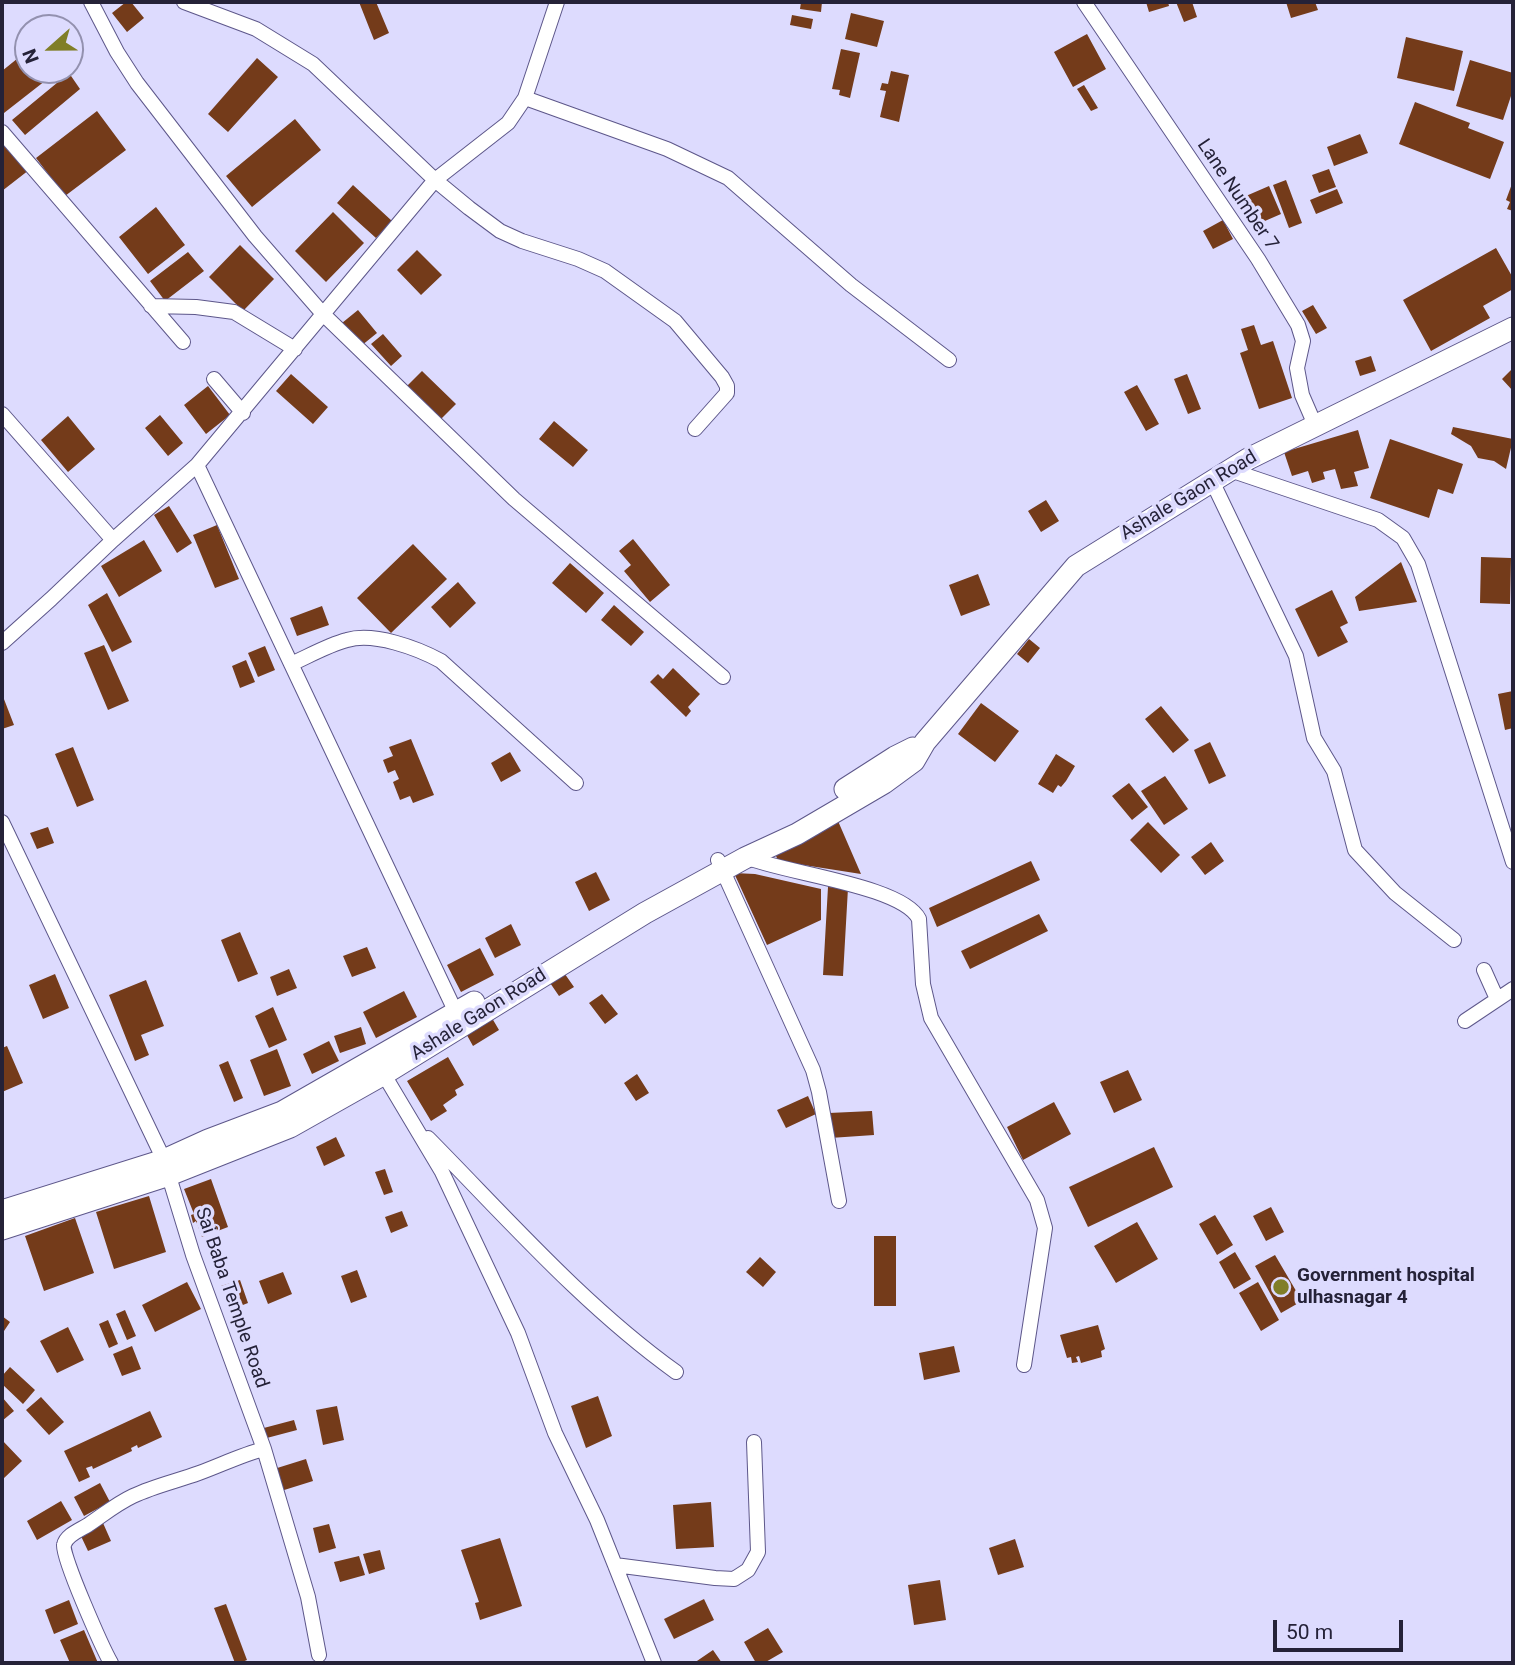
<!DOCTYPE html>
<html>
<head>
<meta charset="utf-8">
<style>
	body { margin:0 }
	#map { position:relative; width:1515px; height:1665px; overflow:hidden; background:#dddbfe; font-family:Roboto,sans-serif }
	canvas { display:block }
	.frame { position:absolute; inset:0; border:4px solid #252238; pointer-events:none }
	.north { position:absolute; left:14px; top:14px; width:70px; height:70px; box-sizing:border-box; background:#dddbfe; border:2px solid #9391af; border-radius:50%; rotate:249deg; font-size:19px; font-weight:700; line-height:28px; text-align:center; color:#252238 }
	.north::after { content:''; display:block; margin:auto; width:24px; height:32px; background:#807e27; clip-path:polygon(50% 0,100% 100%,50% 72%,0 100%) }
	.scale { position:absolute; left:1273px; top:1620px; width:130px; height:32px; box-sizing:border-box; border:4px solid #252238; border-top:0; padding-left:9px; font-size:21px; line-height:24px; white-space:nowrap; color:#252238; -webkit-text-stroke:5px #dddbfe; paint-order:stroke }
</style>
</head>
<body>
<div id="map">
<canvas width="1515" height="1665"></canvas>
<div class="frame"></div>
<div class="north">N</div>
<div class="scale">50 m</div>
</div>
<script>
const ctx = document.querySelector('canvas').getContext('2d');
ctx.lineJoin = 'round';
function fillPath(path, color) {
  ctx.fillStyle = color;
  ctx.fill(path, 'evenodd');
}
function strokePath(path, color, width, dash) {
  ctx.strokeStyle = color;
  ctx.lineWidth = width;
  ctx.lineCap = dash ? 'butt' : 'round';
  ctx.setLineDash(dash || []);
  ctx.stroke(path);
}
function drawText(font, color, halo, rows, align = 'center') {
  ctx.font = font + ' Roboto,sans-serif';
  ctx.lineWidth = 7;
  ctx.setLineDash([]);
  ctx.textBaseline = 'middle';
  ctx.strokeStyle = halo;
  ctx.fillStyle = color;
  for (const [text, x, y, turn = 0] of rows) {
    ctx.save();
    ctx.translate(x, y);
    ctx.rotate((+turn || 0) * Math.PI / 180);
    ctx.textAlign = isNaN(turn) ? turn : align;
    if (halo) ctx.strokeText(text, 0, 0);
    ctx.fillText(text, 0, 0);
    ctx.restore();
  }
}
fillPath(new Path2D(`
	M126 2H131L144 18 127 32 112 13Z
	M359 2H376L389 33 374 40Z
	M801 2H822L821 12 800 9Z
	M1146 2H1168L1169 6 1149 12Z
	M1176 2H1192L1197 17 1184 22Z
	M1286 2H1315L1318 10 1291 18Z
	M851 13 884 21 877 47 845 39Z
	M792 15 813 19 811 29 790 25Z
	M1087 34 1106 69 1073 87 1054 52Z
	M1406 37 1463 51 1454 91 1397 78Z
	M70 45 78 55 70 62Z
	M841 49 860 53 850 98 839 95 840 90 832 89Z
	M28 50V70H59L4 113 2 110V71Z
	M257 58 278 77 228 132 208 114Z
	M1470 60 1513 73V97L1511 96 1503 120 1456 106Z
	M891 71 909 75 899 122 880 117 886 91 880 90 882 83 888 84Z
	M69 73 80 89 25 135 12 120Z
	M1084 85 1098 108 1091 111 1077 89Z
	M1415 102 1470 123 1468 128 1504 142 1490 179 1399 144Z
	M97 111 126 150 65 196 36 158Z
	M295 119 321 150 252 207 226 176Z
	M1360 134 1368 153 1334 166 1327 147Z
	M2 141 29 170 2 191Z
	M1329 169 1336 187 1319 193 1312 175Z
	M1286 180 1302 223 1289 228 1273 185Z
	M1513 181V211L1507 209 1510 202 1506 200Z
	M353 185 392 221 376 238 337 203Z
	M1269 186 1281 214 1251 227 1239 199Z
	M1337 189 1343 203 1316 214 1310 200Z
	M156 207 185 245 148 274 119 237Z
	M333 212 364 243 326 282 295 251Z
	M1223 220 1233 239 1213 249 1203 231Z
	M240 245 274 279 243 311 209 277Z
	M1496 248 1513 278V289L1483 306 1490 318 1431 351 1403 300Z
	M417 250 442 275 421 295 397 270Z
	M188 252 204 271 165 301 150 281Z
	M1313 305 1327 328 1316 334 1302 311Z
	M358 310 377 333 361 346 342 323Z
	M1254 325 1261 345 1273 341 1292 398 1259 409 1240 353 1248 350 1241 329Z
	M383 334 402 356 391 366 371 344Z
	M1371 356 1376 371 1360 376 1355 361Z
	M1513 368V391L1502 379Z
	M422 371 456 404 439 421 405 388Z
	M291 374 328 407 313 424 276 391Z
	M1187 374 1201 409 1188 414 1174 379Z
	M1137 385 1159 424 1146 431 1124 392Z
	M208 386 230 415 206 434 184 405Z
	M160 415 183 443 168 456 145 428Z
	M68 416 95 449 68 472 41 440Z
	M554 421 588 450 573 467 539 439Z
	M1453 427 1513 439 1506 469 1494 461 1478 458 1471 446 1451 434Z
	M1358 430 1369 468 1354 472 1358 486 1341 489 1335 469 1323 472 1325 479 1312 483 1308 471 1292 476 1284 452Z
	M1390 439 1463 464 1453 494 1438 489 1429 518 1370 498Z
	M1046 500 1059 521 1041 532 1028 511Z
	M169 506 192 543 177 553 154 515Z
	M217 525 239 579 215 588 193 535Z
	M633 539 670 585 650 602 624 571 631 565 619 551Z
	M144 540 162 571 119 597 101 566Z
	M413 544 447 579 391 633 357 598Z
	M1481 557 1511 558 1510 604 1480 603Z
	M1401 562 1417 602 1359 611 1355 597Z
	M570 563 604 593 586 613 552 583Z
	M978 574 990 605 961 616 949 585Z
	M458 582 476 603 450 628 431 607Z
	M1332 590 1348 623 1340 627 1348 642 1318 657 1295 609Z
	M107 593 132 642 112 652 88 605Z
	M614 605 644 632 631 646 601 620Z
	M322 606 329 625 297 636 290 618Z
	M1029 639 1040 648 1028 663 1017 654Z
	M104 645 129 701 108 710 84 653Z
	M265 646 275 670 258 677 248 653Z
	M246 660 255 682 240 688 232 666Z
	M673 668 700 694 688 707 691 711 686 717 650 682 658 674 663 679Z
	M1513 691V728L1505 730 1498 694Z
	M2 694 14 725 2 729Z
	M981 703 1019 731 995 762 958 734Z
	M1161 706 1189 740 1173 753 1145 719Z
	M411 739 434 795 413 803 410 796 400 800 393 782 399 779 395 770 388 773 383 760 393 756 389 747Z
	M1210 742 1226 776 1209 784 1194 750Z
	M73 747 94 800 77 807 55 754Z
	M510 752 521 771 501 782 491 763Z
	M1056 754 1075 766 1066 781 1061 787 1058 785 1053 793 1038 784Z
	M1165 776 1188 809 1164 825 1141 791Z
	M1129 783 1148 807 1132 820 1112 796Z
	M838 821 861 874 778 861 773 848Z
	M1148 822 1180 855 1161 873 1130 840Z
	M48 827 54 843 37 849 30 833Z
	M1211 842 1224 861 1205 875 1191 857Z
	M1031 861 1040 880 937 927 929 908Z
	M596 872 610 900 589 911 575 882Z
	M734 873 755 874 821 889V920L767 945Z
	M828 887 848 888 843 976 823 975Z
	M1039 914 1048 931 970 969 961 951Z
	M511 924 521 945 495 958 485 938Z
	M240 932 258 974 238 982 221 940Z
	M367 947 376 968 352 977 343 956Z
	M480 948 494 975 461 992 447 965Z
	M560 967 574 987 559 996 546 977Z
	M289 969 297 988 277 996 270 977Z
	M55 974 69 1008 43 1019 29 985Z
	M146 980 164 1026 141 1035 149 1055 135 1061 109 995Z
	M404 991 417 1017 376 1038 363 1012Z
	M602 994 618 1014 605 1024 589 1003Z
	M273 1007 287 1040 269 1048 255 1016Z
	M489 1013 499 1030 473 1046 463 1028Z
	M361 1027 366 1044 340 1053 334 1036Z
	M329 1041 339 1061 312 1074 303 1054Z
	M7 1046 23 1083 2 1092V1048Z
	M277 1049 291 1086 264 1096 250 1060Z
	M448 1057 464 1085 455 1090 457 1095 443 1105 447 1111 431 1121 407 1081Z
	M228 1061 243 1098 234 1102 219 1065Z
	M1128 1070 1142 1100 1114 1113 1100 1082Z
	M637 1074 649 1093 636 1101 624 1083Z
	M808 1096 816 1114 786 1128 777 1110Z
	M1054 1102 1071 1134 1023 1160 1007 1127Z
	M872 1111 874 1135 830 1138 829 1113Z
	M336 1137 345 1156 324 1166 316 1147Z
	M1154 1147 1173 1187 1088 1227 1069 1187Z
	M385 1169 393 1192 384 1195 375 1172Z
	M211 1179 228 1227 202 1237 196 1221 193 1223 191 1215 194 1214 184 1189Z
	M149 1196 166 1252 114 1269 96 1212Z
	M1271 1207 1284 1232 1266 1241 1253 1216Z
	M402 1211 408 1226 391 1233 385 1217Z
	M1215 1215 1233 1245 1217 1255 1199 1224Z
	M75 1218 94 1273 44 1291 25 1236Z
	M1137 1222 1158 1259 1116 1283 1094 1246Z
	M874 1236H896V1306H874Z
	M1235 1252 1251 1279 1234 1289 1219 1262Z
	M1275 1255 1302 1301 1281 1313 1255 1266Z
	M760 1257 776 1272 763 1287 746 1272Z
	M357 1270 367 1297 351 1303 341 1276Z
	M283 1272 292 1294 268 1304 259 1281Z
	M240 1280 248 1303 230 1310 221 1286Z
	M187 1282 201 1309 155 1332 142 1305Z
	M1258 1282 1279 1320 1261 1331 1239 1293Z
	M125 1310 136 1336 127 1340 116 1314Z
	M2 1316 10 1322 2 1334Z
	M108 1320 118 1344 109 1348 99 1324Z
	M1098 1325 1105 1349 1101 1351 1102 1357 1081 1363 1079 1356 1076 1357 1078 1362 1072 1363 1071 1357 1067 1358 1060 1335Z
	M68 1327 84 1360 57 1373 40 1341Z
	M132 1346 141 1369 122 1376 113 1354Z
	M954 1346 960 1372 924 1380 919 1353Z
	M10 1367 35 1390 23 1404 2 1384V1376Z
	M598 1396 612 1436 586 1448 571 1406Z
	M2 1397 14 1411 2 1421Z
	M41 1397 64 1422 49 1435 26 1410Z
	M337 1406 344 1440 323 1445 316 1410Z
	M150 1411 162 1437 138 1448 137 1445 131 1448 132 1451 93 1469 92 1466 86 1468 90 1477 79 1482 64 1451Z
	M294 1420 297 1430 263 1439 260 1429Z
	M2 1440 22 1461 3 1479 2 1477Z
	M306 1459 313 1481 281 1491 274 1469Z
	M100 1483 110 1502 84 1516 74 1497Z
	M61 1501 72 1520 37 1540 27 1521Z
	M711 1502 714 1547 676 1549 673 1505Z
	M103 1523 111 1541 88 1551 80 1534Z
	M329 1524 336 1548 319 1553 313 1528Z
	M500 1538 522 1606 480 1620 475 1603 479 1602 461 1550Z
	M1015 1539 1024 1567 998 1575 989 1548Z
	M380 1550 385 1569 369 1574 363 1554Z
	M359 1556 365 1575 340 1582 334 1562Z
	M940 1580 946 1620 914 1625 908 1585Z
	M704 1599 714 1620 674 1639 664 1619Z
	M69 1600 78 1624 54 1634 45 1610Z
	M226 1604 247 1660 240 1663H235L214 1608Z
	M768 1628 783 1652 764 1663H756L744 1642Z
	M84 1630 98 1663H70L60 1640Z
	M713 1650 722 1663H694Z`), '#743b1a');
const street = new Path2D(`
	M91 2 117 52 137 83 255 236 323 314 514 499 723 677
	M184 2 256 29 313 64 435 180 469 208 500 231 522 241 578 259 605 271 675 321 722 377 727 386V393L695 429
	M1084 2 1258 259 1298 325 1303 341 1297 368 1302 395 1315 425
	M525 98 667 149 728 178 851 285 949 360
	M2 132 183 342
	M151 306 196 307 234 312 295 349
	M214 379 243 413
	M2 414 113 540 197 465 459 1019
	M197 465 435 180 508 123 525 98 557 2
	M1230 470 1378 520 1403 538 1418 564 1513 862
	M1212 481 1296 656 1314 738 1334 771 1355 850 1395 893 1454 940
	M2 643 51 599 113 540
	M291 664C309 656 328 645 347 640 374 632 417 648 441 661L576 783
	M2 822 164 1160 193 1255 264 1449 308 1597 319 1655
	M743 856C781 873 902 885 919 919L923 984 931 1018 1037 1200 1045 1228 1024 1365
	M718 860 813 1070 819 1092 839 1201
	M1484 970 1497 999
	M1465 1021 1513 989
	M380 1068 442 1172 518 1333 555 1433 597 1520 654 1663
	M428 1138C507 1218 584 1306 676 1372
	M615 1565 715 1578 734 1579 748 1570 758 1552 754 1442
	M111 1663C103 1649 61 1555 64 1545 66 1535 80 1530 88 1525 103 1515 116 1504 133 1496 154 1486 177 1481 199 1473 221 1465 241 1455 264 1449`);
const secondary = new Path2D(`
	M845 789 895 757 913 748
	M2 1211 164 1160 208 1140 282 1112 474 1002
	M2 1229 169 1175 290 1127 384 1074 645 913 745 858 797 834 884 783 914 761 925 742 1076 566 1248 459 1513 328`);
strokePath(street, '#5d578a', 16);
strokePath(secondary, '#5d578a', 23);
strokePath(street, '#fff', 14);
strokePath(secondary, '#fff', 21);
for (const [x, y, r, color] of [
	[1281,1287,9,"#807e27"]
]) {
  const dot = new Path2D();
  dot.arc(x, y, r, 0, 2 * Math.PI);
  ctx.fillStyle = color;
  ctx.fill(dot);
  strokePath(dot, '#dddbfe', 2.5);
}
drawText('19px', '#252238', '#dddbfe', [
	["Lane Number 7",1237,195,56],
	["Ashale Gaon Road",1189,496,-31],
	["Ashale Gaon Road",479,1015,-32],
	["Sai Baba Temple Road",231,1298,71]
]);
drawText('bold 19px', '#252238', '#dddbfe', [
	["Government hospital",1297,1276],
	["ulhasnagar 4",1297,1298]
], 'left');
</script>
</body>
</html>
